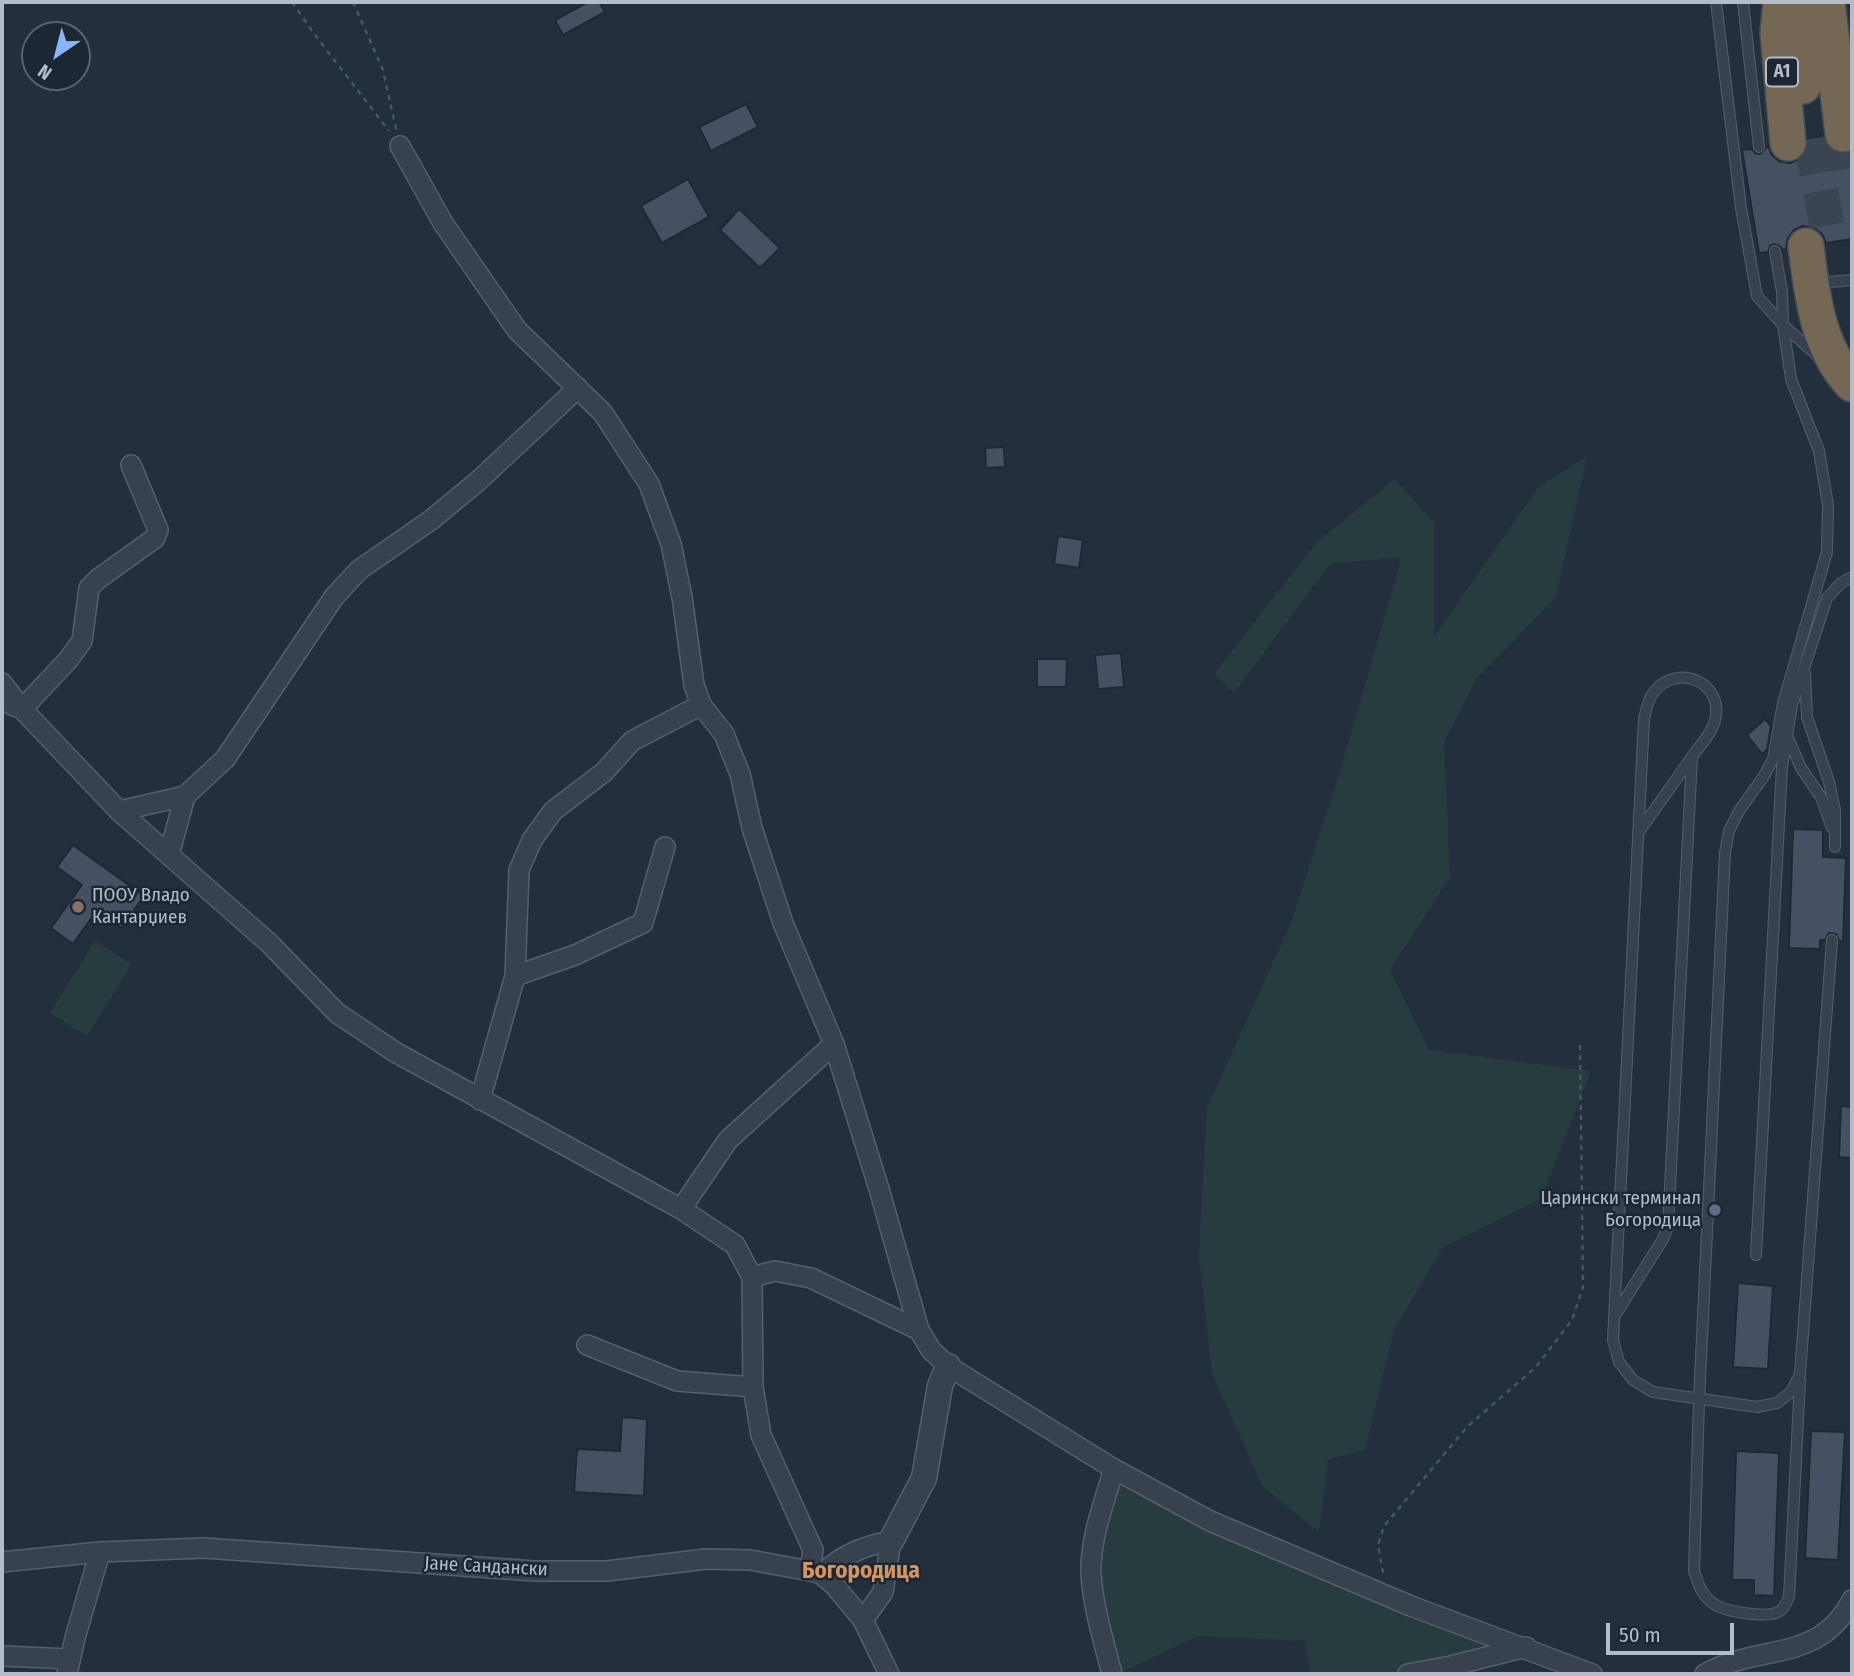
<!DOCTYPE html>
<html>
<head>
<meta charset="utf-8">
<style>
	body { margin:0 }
	#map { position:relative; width:1854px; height:1676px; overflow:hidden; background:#242f3e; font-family:"Fira Sans Condensed",sans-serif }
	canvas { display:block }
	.frame { position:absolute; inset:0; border:4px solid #b4bcc9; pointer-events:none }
	.north { position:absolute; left:21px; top:21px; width:70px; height:70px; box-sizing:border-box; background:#1d2633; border:2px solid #59626f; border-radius:50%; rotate:215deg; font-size:19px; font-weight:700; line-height:28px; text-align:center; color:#b4bcc9 }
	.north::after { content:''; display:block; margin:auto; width:24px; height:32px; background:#8ab4f8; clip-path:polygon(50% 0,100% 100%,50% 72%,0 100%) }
	.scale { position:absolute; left:1606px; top:1623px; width:128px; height:32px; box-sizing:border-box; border:4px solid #b4bcc9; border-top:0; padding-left:9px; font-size:21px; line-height:24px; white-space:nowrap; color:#b4bcc9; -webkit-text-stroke:5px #1d2633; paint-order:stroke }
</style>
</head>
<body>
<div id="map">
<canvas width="1854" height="1676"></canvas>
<div class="frame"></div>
<div class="north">N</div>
<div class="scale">50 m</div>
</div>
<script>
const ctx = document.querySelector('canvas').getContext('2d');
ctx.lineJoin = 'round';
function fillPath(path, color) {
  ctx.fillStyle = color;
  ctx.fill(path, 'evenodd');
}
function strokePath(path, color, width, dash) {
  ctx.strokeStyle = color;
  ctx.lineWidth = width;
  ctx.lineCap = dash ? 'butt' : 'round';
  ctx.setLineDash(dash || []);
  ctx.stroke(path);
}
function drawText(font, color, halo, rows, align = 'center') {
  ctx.font = font + ' "Fira Sans Condensed",sans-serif';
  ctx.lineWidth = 5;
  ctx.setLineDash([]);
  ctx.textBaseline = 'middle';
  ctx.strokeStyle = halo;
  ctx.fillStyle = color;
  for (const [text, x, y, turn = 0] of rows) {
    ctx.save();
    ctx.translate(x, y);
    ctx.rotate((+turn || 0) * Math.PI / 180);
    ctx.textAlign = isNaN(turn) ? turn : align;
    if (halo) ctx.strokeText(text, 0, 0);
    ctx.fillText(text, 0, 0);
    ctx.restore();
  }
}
fillPath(new Path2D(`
	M1587 457 1556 597 1477 678 1444 742 1450 877 1390 970 1429 1050 1591 1071 1541 1199 1443 1247 1394 1330 1365 1450 1328 1460 1319 1532 1262 1486 1212 1373 1199 1255 1207 1107 1291 923 1341 768 1402 557 1330 564 1234 693 1214 674 1317 542 1395 479 1434 523V637L1539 486Z
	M95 941 132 964 87 1036 50 1013Z
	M1114 1469 1210 1521 1526 1647 1408 1674H1310L1305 1641 1198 1636 1118 1674 1091 1573Z`), '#263c3f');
const building = new Path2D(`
	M588 2H599L605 12 563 35 555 20Z
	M746 104 758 127 711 151 699 127Z
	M1823 137 1827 147 1835 152 1845 154 1852 151V239L1826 243 1822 234 1814 228 1803 226 1794 230 1788 238 1786 249 1782 250 1780 246 1774 244 1770 246 1768 252 1759 253 1742 150 1752 149 1755 153 1760 154 1768 146 1772 155 1779 161 1790 163 1800 159 1806 152 1808 140Z
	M688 179 709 217 662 243 641 206Z
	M739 209 780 248 760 268 720 230Z
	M1004 447 1005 467 986 468 985 448Z
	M1058 536 1083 540 1079 568 1054 564Z
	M1121 653 1124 687 1098 689 1095 655Z
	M1037 659H1067L1066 687H1037Z
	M1765 719 1771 726 1767 750 1762 754 1747 735Z
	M1793 829 1823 830V857L1846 858 1843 941H1839L1836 934 1829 933 1825 940H1820V949L1789 948Z
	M73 845 144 896 121 928 97 910 73 944 51 928 82 885 57 867Z
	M1841 1106 1852 1107V1158L1839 1157Z
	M1738 1283 1773 1286 1768 1369 1733 1367Z
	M622 1417 647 1419 644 1496 574 1492 577 1449 620 1451Z
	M1811 1431 1845 1432 1838 1560 1805 1558Z
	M1736 1451 1779 1453 1774 1596 1754 1595V1580H1732Z`);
fillPath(building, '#455162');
strokePath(building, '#1f2835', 2);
strokePath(new Path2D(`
	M1843 134 1852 186
	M1811 139 1830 242`), '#3a4453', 35, [35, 18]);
const service = new Path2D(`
	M1716 2 1741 208 1757 296 1783 325 1791 379 1819 451 1828 505 1827 552 1783 703 1773 759 1764 776 1739 811 1729 831 1725 853 1699 1400 1694 1571C1698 1584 1702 1596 1714 1604 1726 1612 1768 1619 1780 1611 1785 1608 1786 1602 1789 1597L1800 1380
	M1743 2 1759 147
	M1775 251 1782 292 1783 325 1821 359
	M1818 283 1852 280
	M1805 674 1807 717 1829 782 1835 810V847
	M1788 738 1801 768 1821 797 1832 828
	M1638 833 1692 757
	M1756 1255 1782 767 1792 705 1827 598 1841 583 1852 577
	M1614 1317 1663 1239 1668 1226 1692 757C1699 746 1712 734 1715 720 1725 683 1677 661 1653 693 1648 700 1646 710 1644 719L1613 1340 1619 1362 1633 1380 1653 1392 1757 1407 1777 1403 1791 1392 1800 1374 1832 940`);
const minor = new Path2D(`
	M400 146 443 223 517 330 603 413 649 484 671 544 682 597 694 685 701 705 724 734 740 774 752 828 783 923 834 1044 879 1189 919 1330 931 1350 948 1366 1114 1469 1210 1521 1411 1606 1592 1674
	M2 683 22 709 119 811 269 943 337 1013 395 1052 681 1209 735 1245 752 1277 775 1271 811 1278 919 1330
	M12 705 22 709 68 660 82 641 89 588 98 579 155 538 158 530 131 465
	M119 811 185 796
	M169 855 185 796 225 759 334 597 359 570 431 520 477 482 578 388
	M515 976 575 955 643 923 665 847
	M480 1100 515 976 519 870 532 840 553 811 604 772 632 741 701 705
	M681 1209 728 1140 834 1044
	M752 1277 753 1387 761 1435 813 1550 810 1571
	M587 1345 677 1381 753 1387
	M2 1562 100 1552 204 1548 535 1571H607L706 1559 750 1560 810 1571 821 1574 834 1585 863 1620 889 1674
	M821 1574C843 1555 862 1546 891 1541L883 1592 863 1620
	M2 1656 70 1659
	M67 1674 75 1638 100 1552
	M1112 1674C1104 1642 1093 1608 1091 1574 1090 1538 1104 1503 1114 1469
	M1408 1674 1451 1666 1526 1647
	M1705 1674C1759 1643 1819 1664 1852 1600`);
const tertiary = new Path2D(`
	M891 1541 924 1478 940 1386 948 1366`);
const motorway = new Path2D(`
	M1781 2 1778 33 1788 143
	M1827 2 1843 134
	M1803 86 1802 74 1804 2
	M1806 246C1812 294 1817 347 1852 384`);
strokePath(service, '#565f6c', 12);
strokePath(minor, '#565f6c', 22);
strokePath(tertiary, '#565f6c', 27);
strokePath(motorway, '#434c59', 38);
strokePath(new Path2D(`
	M292 2 315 35 389 131
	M353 2 383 70 396 129
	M1383 1573 1378 1545 1384 1526 1467 1427 1536 1367 1572 1320 1583 1287 1580 1041`), '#44595c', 2.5, [5, 5]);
strokePath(service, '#38414e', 10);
strokePath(minor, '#38414e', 19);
strokePath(tertiary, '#38414e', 24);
strokePath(motorway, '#746855', 35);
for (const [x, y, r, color] of [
	[78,907,7,"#8d6e63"],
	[1715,1210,7,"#5c6f8a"]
]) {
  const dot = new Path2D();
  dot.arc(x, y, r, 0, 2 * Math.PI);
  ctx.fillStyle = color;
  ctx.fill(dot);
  strokePath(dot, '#1d2633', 2.5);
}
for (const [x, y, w] of [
	[1782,72,32]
]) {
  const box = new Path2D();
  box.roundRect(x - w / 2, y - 14.5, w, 29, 5);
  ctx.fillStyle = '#1d2633';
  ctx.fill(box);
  strokePath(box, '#b4bcc9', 2);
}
drawText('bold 18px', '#b4bcc9', null, [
	["A1",1782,72]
]);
drawText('19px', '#b4bcc9', '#1d2633', [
	["ПООУ Владо",92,896],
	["Кантарџиев",92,918],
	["Царински терминал",1701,1199,"right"],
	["Богородица",1701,1221,"right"]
], 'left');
drawText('19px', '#b4bcc9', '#1d2633', [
	["Јане Сандански",486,1567,3]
]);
drawText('bold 23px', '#d59563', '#1d2633', [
	["Богородица",861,1572]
]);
</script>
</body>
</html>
